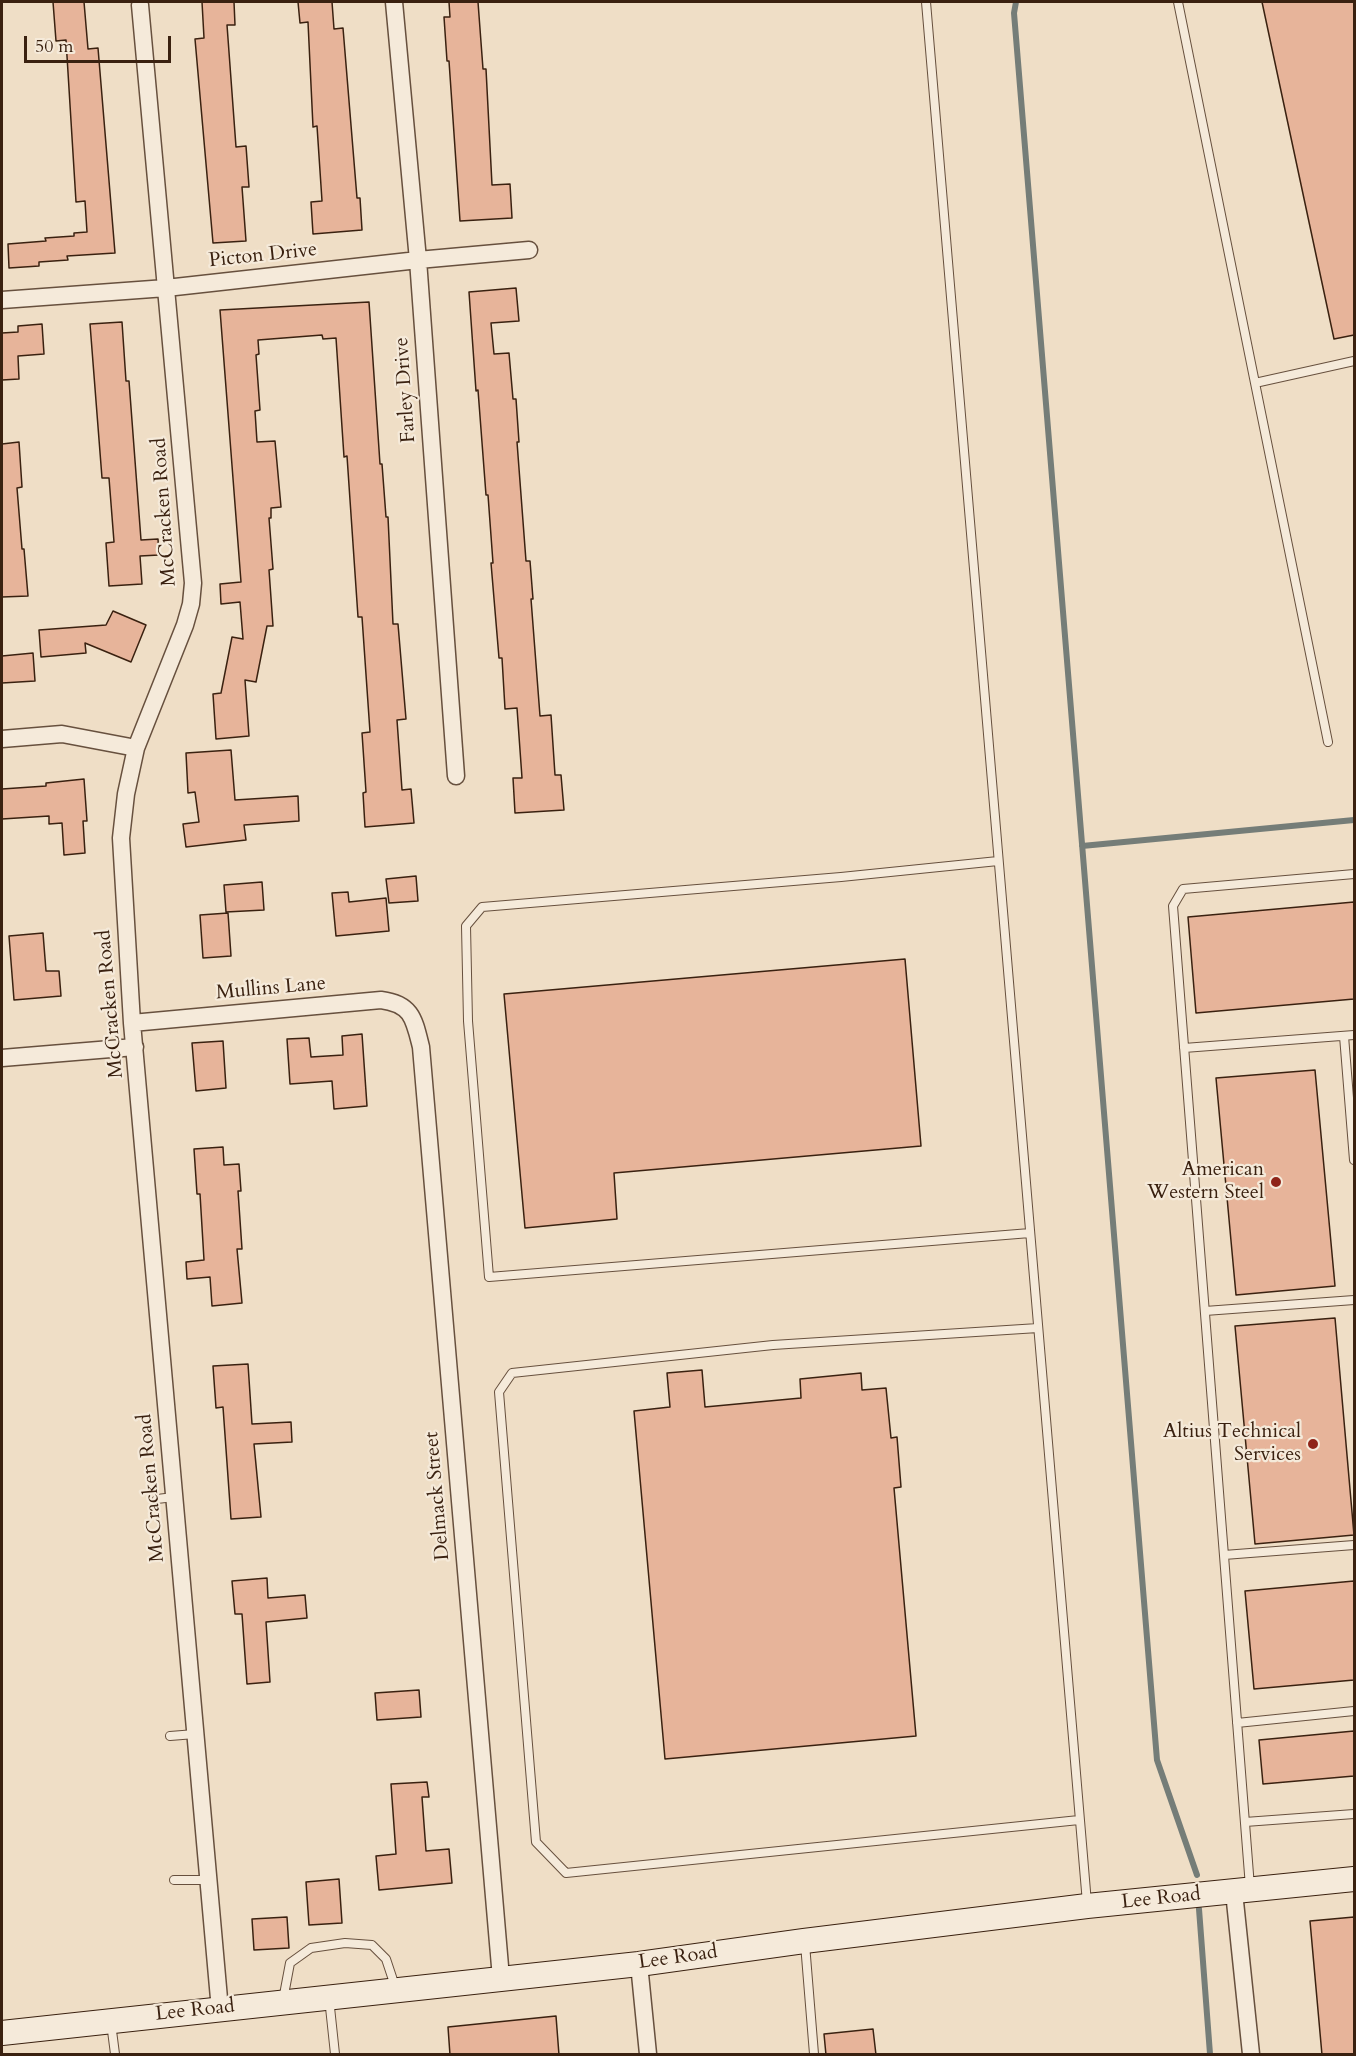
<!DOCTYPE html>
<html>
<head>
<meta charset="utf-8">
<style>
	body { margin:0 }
	#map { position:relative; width:1356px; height:2056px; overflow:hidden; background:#efdec6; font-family:Cardo,serif }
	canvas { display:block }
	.frame { position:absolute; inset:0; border:3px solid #3a2110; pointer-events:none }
	.scale { position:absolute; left:24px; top:36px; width:147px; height:27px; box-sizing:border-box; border:3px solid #3a2110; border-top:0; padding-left:8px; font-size:18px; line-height:21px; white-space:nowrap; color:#3a2110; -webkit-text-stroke:4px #f5eada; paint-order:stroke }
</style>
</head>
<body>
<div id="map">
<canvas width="1356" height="2056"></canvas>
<div class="frame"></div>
<div class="scale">50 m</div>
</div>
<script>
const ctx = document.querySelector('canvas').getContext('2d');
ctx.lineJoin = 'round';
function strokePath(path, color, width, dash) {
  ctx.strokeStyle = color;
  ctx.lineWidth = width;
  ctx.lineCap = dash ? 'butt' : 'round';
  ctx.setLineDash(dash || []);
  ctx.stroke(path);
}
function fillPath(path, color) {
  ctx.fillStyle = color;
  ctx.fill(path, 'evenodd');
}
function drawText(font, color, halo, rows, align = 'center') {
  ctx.font = font + ' Cardo,serif';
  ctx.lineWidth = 4.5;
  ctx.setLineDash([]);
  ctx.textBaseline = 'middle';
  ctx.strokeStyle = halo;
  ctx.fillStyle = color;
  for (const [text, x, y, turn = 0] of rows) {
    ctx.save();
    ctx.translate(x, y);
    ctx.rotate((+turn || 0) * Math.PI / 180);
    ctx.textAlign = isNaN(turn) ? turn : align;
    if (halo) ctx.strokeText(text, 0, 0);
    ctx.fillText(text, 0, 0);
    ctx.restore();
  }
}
strokePath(new Path2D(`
	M1016 2 1014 13 1157 1760 1197 1875
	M1082 846 1354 820
	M1199 1909 1210 2054`), '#757d78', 6);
const building = new Path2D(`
	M53 2H84L88 49 98 48 115 253 67 256 68 260 39 262V266L9 268 8 244 46 241 45 238 74 236V233L87 232 85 201 76 202 66 40 56 41Z
	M202 2H234L235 25H227L236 147 246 146 249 187H242L246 241 213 243 195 39 204 38Z
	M298 2H332L334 29 343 28 357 198H360L362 230 313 234 311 202 322 201 317 126 313 127 308 22 300 23Z
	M449 2H478L483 69H486L492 185 510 184 512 218 460 221 449 61H447L444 17H450Z
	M1262 2H1354V335L1334 339Z
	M516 288 519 321 491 323 494 354 509 353 513 399H516L519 442H517L526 561H530L533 599H531L540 716 551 715 555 775H561L564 810 515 813 513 778H522L517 708 505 709 502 658H499L491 563H493L488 495H486L478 390 476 391 469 292Z
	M369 302 380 464H382L386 517H388L393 624H398L406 719 397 720 402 790 411 789 414 823 365 827 363 793 366 792 362 733 370 732 362 617H358L347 456 344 457 336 338 323 339 322 335 258 340 259 354 256 355 260 410 255 411 257 442 275 441 281 507 271 508V518H269L273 569 269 570 273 626H267L256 682 245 680 249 736 216 739 213 694 221 693 232 637 243 639 240 602 221 604 220 584 241 582 220 310Z
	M122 322 126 381H129L141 540 158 539 159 555 140 556 142 584 109 586 106 543 114 542 109 478H102L90 324Z
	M42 324 44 354 18 356 19 379 2 380V333L18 332V326Z
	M19 442 22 487 17 488 22 549H24L28 596 2 597V444Z
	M113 611 146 625 131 662 85 643 86 653 41 657 39 630 106 625Z
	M33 653 35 681 2 683V656Z
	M231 750 235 800 298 796 299 821 244 825 246 840 186 847 183 824 199 822 195 792 188 793 186 753Z
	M84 779 87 821H83L85 853 64 855 62 823 49 824V816L2 819V789L46 786V783Z
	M416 876 418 901 389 903 386 879Z
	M262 882 264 910 226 912 224 885Z
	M348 892 349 902 386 898 389 931 336 936 332 893Z
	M1354 902V999L1196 1013 1188 917Z
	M228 913 231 956 203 958 200 915Z
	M43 933 46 971H59L61 996 14 1000 9 936Z
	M905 959 921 1146 614 1173 617 1219 525 1228 504 994Z
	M362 1034 367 1106 334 1109 332 1081 290 1084 287 1039 309 1038 311 1057 343 1055 342 1036Z
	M223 1041 226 1088 196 1091 192 1043Z
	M1315 1070 1335 1286 1236 1295 1216 1078Z
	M223 1147 224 1165 239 1164 241 1191H238L242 1249H237L242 1303 212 1306 210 1277 187 1279 186 1262 204 1260 200 1194H197L194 1149Z
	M1335 1318 1354 1535 1255 1544 1235 1326Z
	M248 1364 252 1424 291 1422 292 1442 254 1444 261 1517 231 1519 223 1407 216 1408 213 1366Z
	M702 1370 705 1407 801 1398 800 1379 861 1373 862 1390 886 1388 891 1438 897 1437 901 1487 894 1488 916 1736 665 1759 634 1411 670 1407 667 1373Z
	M267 1578 268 1598 305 1595 307 1618 266 1622 270 1682 247 1684 242 1614H235L232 1581Z
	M1354 1581V1680L1254 1689 1245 1591Z
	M419 1690 421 1717 377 1720 375 1693Z
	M1354 1731V1776L1263 1784 1259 1740Z
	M427 1782 429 1797H422L426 1851 449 1849 452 1883 379 1890 376 1856 396 1854 391 1784Z
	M339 1879 342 1923 309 1925 306 1882Z
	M287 1917 289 1948 254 1950 252 1919Z
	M1354 1917V2055H1322L1310 1921Z
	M556 2016 559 2055H450L448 2027Z
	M873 2029 876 2055H826L824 2034Z`);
fillPath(building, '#e7b49a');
strokePath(building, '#3a2110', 1.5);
const lane = new Path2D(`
	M926 2 1087 1903
	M1178 2 1255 383 1354 361
	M1255 383 1328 742
	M998 861 841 877 482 907 466 926 468 1021 489 1277 1030 1233
	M1344 1036 1354 1160
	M1184 1048 1354 1035
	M1205 1311 1354 1300
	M1038 1328 773 1345 512 1373 499 1392 536 1842 566 1873 1079 1820
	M157 1499 174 1497
	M1224 1555 1354 1545
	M1237 1723 1354 1711
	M170 1736 195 1734
	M1245 1822 1354 1814
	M174 1880H208
	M1250 1887 1173 906 1183 889 1354 874
	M805 1944 814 2054
	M329 1998 335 2054
	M283 2000 290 1963 311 1948 345 1943 372 1945 386 1959 396 1989
	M111 2023 115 2054`);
const street = new Path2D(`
	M394 2 418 260 456 776
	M140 5 193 583 191 604 185 625 136 748 126 794 121 838 132 1023 220 2010
	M2 300 166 288 418 260 529 250
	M2 739 62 734 136 748
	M132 1023 381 1000C412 1004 414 1019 421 1047L501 1978
	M2 1058 135 1047
	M1234 1892 1251 2054
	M639 1964 648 2054`);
const secondary = new Path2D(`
	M2 2033 639 1964 804 1941 1087 1906 1354 1879`);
strokePath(lane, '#67503e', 10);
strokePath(street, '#67503e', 19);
strokePath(secondary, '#3a2110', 26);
strokePath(lane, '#f5eada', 8);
strokePath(street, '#f5eada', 16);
strokePath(secondary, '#f5eada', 24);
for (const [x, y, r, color] of [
	[1276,1182,6,"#8f2418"],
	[1313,1444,6,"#8f2418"]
]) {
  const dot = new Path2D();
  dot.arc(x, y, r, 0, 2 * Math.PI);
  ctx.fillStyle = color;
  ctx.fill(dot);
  strokePath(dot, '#f5eada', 2);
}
drawText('20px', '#3a2110', '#f5eada', [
	["Picton Drive",263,256,-6],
	["Farley Drive",406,390,-94],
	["McCracken Road",165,512,-94],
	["Mullins Lane",271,989,-5],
	["McCracken Road",111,1004,-95],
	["McCracken Road",152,1488,-95],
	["Delmack Street",438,1496,-95],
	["Lee Road",1161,1899,-6],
	["Lee Road",678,1958,-8],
	["Lee Road",195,2011,-6]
]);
drawText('20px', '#3a2110', '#f5eada', [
	["American",1264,1170],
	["Western Steel",1264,1193],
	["Altius Technical",1301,1432],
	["Services",1301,1455]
], 'right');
</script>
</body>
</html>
